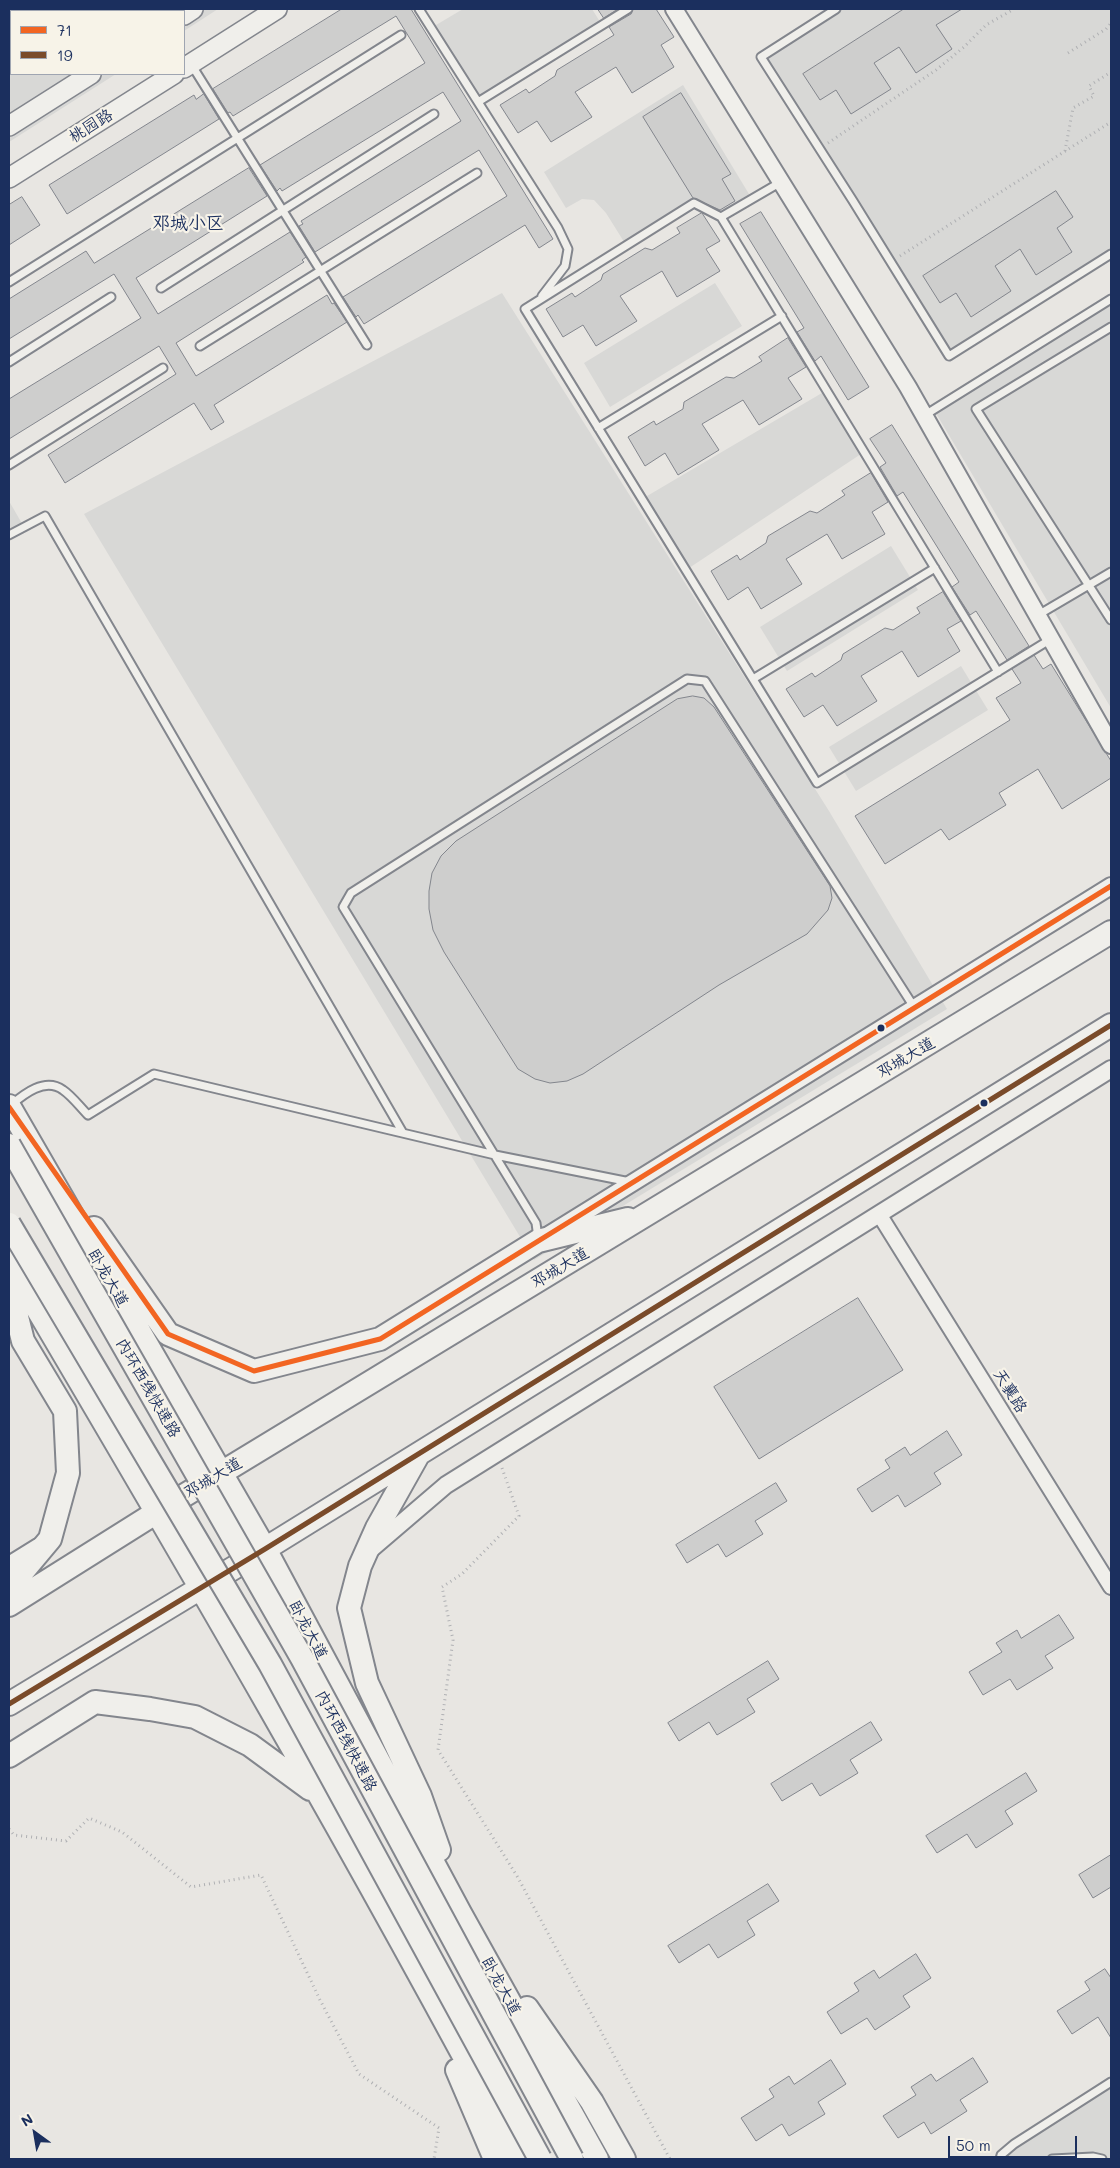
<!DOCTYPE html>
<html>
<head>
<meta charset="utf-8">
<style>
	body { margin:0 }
	#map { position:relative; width:1120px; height:2168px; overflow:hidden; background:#e8e6e2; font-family:Mali,sans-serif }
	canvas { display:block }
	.frame { position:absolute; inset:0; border:10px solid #1b2f5e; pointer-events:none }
	.legend { position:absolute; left:10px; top:10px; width:175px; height:65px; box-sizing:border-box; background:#f7f3e8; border:1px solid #9fa5b1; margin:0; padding:6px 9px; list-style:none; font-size:15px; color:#1b2f5e }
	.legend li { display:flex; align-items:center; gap:10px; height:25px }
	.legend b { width:25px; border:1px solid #9fa5b1 }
	.north { position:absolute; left:10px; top:2108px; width:50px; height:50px; -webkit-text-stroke:4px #f7f3e8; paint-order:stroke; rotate:328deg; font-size:14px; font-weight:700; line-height:20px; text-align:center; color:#1b2f5e }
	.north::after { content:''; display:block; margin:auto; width:18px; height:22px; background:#1b2f5e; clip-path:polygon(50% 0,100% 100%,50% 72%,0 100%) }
	.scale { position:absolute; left:948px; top:2136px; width:129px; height:22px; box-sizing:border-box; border:2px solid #1b2f5e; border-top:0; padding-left:6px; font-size:15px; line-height:18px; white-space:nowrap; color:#1b2f5e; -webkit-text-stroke:4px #f7f3e8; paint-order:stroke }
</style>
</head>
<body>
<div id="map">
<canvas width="1120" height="2168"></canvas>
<div class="frame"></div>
<ul class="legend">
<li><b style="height:6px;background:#f26522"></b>71</li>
<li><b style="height:6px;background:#7a4b2a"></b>19</li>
</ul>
<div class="north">N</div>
<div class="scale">50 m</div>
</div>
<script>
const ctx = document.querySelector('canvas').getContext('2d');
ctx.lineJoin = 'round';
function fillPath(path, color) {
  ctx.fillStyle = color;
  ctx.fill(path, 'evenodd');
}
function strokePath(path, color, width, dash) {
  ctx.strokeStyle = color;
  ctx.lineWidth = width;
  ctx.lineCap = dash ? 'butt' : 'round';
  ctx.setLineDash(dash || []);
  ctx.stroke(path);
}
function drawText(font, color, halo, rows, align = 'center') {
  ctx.font = font + ' Mali,"LXGW WenKai TC",sans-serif';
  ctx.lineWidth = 4.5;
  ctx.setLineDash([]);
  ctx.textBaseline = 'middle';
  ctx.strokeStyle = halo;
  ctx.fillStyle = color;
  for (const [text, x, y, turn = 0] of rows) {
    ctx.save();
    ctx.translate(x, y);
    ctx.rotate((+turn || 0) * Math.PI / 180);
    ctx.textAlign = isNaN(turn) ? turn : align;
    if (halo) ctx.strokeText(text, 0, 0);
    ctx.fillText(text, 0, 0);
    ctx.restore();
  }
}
fillPath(new Path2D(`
	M9 9H218L184 31V11H11V74H116L9 142Z
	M463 9H592L602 25 478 102 431 28Z
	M836 9H1111V254L949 356 761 57Z
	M683 85 752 199 721 217 694 203 626 245 606 213 594 200 582 199 566 208 544 172Z
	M715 283 742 326 610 407 584 363Z
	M502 293 829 811 947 1009 534 1260 84 514Z
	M1111 299V708L934 410Z
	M827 390 864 452 686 570 642 499Z
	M9 501 24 527 9 535Z
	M891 546 918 590 787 671 760 627Z
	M961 666 988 710 856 791 829 747Z
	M1111 2082V2159H999L1001 2155Z`), '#d8d8d6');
const building = new Path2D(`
	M342 9H411L553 239 539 248 525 225 364 324 358 315 356 317 343 297 507 196 479 150 315 252 299 226 303 224 301 221 461 121 443 92 282 191 280 188 277 191 260 165 425 63 396 16 233 116 230 112 228 113 213 89Z
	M598 9H618L604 18Z
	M633 9H656L674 37 661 45 674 67 632 93 616 67 575 92 592 117 551 142 537 121 518 133 500 105 526 89 529 93 555 76 557 70 614 35 609 27 631 14Z
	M904 9H962L936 25 952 49 916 73 899 47 874 63 891 89 851 114 836 90 820 100 803 74Z
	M681 93 731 174 722 179 735 201 720 210 693 198 643 117Z
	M204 94 219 119 67 214 49 185 194 95 196 99Z
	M249 168 267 196 136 278 158 314 290 232 306 257 302 260 304 262 176 343 196 376 327 295 332 304 334 303 347 322 214 405 224 422 211 430 194 403 65 483 48 455 176 374 159 346 9 439V399L141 318 114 274 9 339V299L86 251 94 263Z
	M1056 191 1073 217 1057 228 1072 252 1036 275 1020 249 995 266 1011 291 971 317 956 293 940 303 923 276Z
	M22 197 40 225 9 245V205Z
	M761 212 869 387 848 400 821 356 815 361 797 332 804 328 740 224Z
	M702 213 720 241 706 249 720 271 677 297 662 271 620 296 637 321 596 346 583 325 563 337 546 309 572 293 575 297 601 280 603 274 645 248 652 250 680 233 677 228Z
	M788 338 806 367 788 378 802 399 759 425 743 400 702 424 719 450 678 475 665 453 645 466 628 437 654 421 656 425 683 409 684 402 726 377 734 378 762 361 759 357Z
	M892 425 1029 646 1007 660 976 611 970 615 952 587 959 582 903 492 897 496 880 467 886 463 870 439Z
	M871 473 888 502 872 512 885 534 842 559 827 534 786 559 802 584 761 609 748 587 728 600 711 571 737 555 740 560 766 543 768 536 810 511 817 513 845 495 842 491Z
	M943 592 961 621 947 629 960 651 918 677 902 651 861 676 877 701 837 726 823 705 804 717 786 689 812 673 815 677 841 660 843 654 885 628 893 630 920 613 917 608Z
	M1034 655 1043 669 1051 664 1111 761V778L1062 809 1038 769 999 793 1006 805 949 840 941 829 885 864 855 816 1010 720 996 698 1021 683 1012 669Z
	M693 696 704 698 714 707 830 886 832 898 828 910 807 934 719 985 583 1074 567 1081 550 1083 535 1079 518 1069 444 952 433 930 429 909V891L432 873 441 856 456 841 677 699Z
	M858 1298 903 1370 759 1459 714 1387Z
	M947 1431 962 1455 934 1473 941 1484 905 1507 898 1495 872 1512 857 1489 890 1468 885 1460 905 1447 910 1455Z
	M776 1483 787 1501 755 1521 763 1534 726 1557 718 1544 687 1563 676 1545Z
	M1059 1615 1074 1638 1045 1656 1053 1668 1017 1690 1010 1679 983 1695 969 1672 1002 1652 996 1643 1017 1630 1021 1638Z
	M768 1661 779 1679 747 1699 755 1712 717 1735 709 1722 679 1741 668 1723Z
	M871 1722 882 1740 850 1760 858 1773 820 1796 812 1783 782 1801 771 1784Z
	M1026 1773 1037 1791 1005 1811 1013 1824 976 1848 967 1834 937 1853 926 1836Z
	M1111 1855V1887L1093 1898 1079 1875Z
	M768 1884 779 1901 747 1921 755 1935 718 1958 709 1944 679 1963 668 1946Z
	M916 1954 931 1978 903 1996 910 2007 875 2030 867 2018 841 2034 827 2012 859 1991 854 1983 874 1970 879 1978Z
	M1105 1969 1111 1978V2038L1098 2017 1072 2034 1057 2011 1090 1990 1085 1982Z
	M973 2058 988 2082 960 2100 967 2111 931 2134 924 2122 898 2138 883 2116 916 2095 911 2087 931 2074 936 2081Z
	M831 2060 846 2084 818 2102 825 2114 789 2136 782 2124 756 2141 741 2118 774 2097 769 2089 789 2076 794 2084Z`);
fillPath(building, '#cececd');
strokePath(building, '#83868d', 1);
const service = new Path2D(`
	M419 9 558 228 568 249 565 266 542 296
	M836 9 761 57 853 201 949 356 1111 254
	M66 11 70 9
	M9 50 11 49
	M191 64 367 345
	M478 102 628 9
	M781 182 721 217 694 203 525 309 817 783 1051 639
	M721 217 998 672
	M9 282 401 35
	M161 288 434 114
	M1111 327 976 409 1111 620
	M200 346 477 173
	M9 362 111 297
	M925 415 1111 299
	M598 428 782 316
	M9 465 163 368
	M9 535 45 516 403 1133
	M1038 615 1111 572
	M753 679 935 568
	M11 1105C24 1094 45 1077 63 1090 72 1096 80 1107 88 1115L154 1074 495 1155 630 1182
	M538 1238 536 1223 343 907 351 893 687 679 705 681 914 1007
	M1000 2159 1001 2155 1014 2144 1111 2082
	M1052 2159 1093 2157 1102 2159`);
const minor = new Path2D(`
	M879 1214 1111 1587`);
const tertiary = new Path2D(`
	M674 9 908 387 1111 745
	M550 1234 1111 886
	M370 1550 446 1485 1111 1069
	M9 1565 38 1547`);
const secondary = new Path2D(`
	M184 15 193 9
	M184 68 277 9
	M9 126 91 74
	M9 178 174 74`);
const trunk = new Path2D(`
	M9 1106 265 1549 460 1913 597 2159
	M94 1228 168 1334 254 1371 380 1339 538 1241 628 1219
	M9 1261C184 1557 358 1855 519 2159
	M9 1285 23 1341 65 1411 68 1473 50 1539 9 1588
	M418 1455 377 1528 360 1566 349 1608 367 1683 420 1796 439 1850
	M9 1605 157 1512 1111 932
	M9 1704 265 1549 1111 1025
	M9 1756 95 1702 150 1709 195 1717 250 1745 310 1789
	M527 2008 592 2102 624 2159
	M457 2070 495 2159`);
strokePath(service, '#83868d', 11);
strokePath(minor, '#83868d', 18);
strokePath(tertiary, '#83868d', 20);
strokePath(secondary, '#83868d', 22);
strokePath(trunk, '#83868d', 26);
strokePath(new Path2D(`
	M1068 53 1106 29 1111 23
	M828 143 936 70 964 47 986 25 1014 9
	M1065 151 1073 108 1094 96 1089 86 1111 72
	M900 256 1111 122
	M502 1468 519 1516 462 1574 442 1587 453 1640 438 1750 517 1876 670 2159
	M9 1829 14 1835 66 1841 89 1818 122 1832 191 1887 261 1875 320 2000 359 2074 439 2128 434 2159`), '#afb0b3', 3, [1, 4]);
strokePath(service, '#f0efeb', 7);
strokePath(minor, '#f0efeb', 14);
strokePath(tertiary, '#f0efeb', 16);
strokePath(secondary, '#f0efeb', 19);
strokePath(trunk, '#f0efeb', 22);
const trunkBridge = new Path2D(`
	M9 1145 302 1658 572 2159
	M9 1224 270 1664 540 2159`);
strokePath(trunkBridge, '#83868d', 26, []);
strokePath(trunkBridge, '#f0efeb', 22);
strokePath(new Path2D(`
	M9 1107 168 1334 254 1371 380 1339 1111 886`), '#f26522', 5);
strokePath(new Path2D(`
	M9 1704 265 1549 1111 1025`), '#7a4b2a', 5);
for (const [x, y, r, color] of [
	[881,1028,4.5,"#1b2f5e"],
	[984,1103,4.5,"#1b2f5e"]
]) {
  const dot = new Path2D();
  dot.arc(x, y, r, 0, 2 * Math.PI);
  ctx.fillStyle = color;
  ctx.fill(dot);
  strokePath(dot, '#f7f3e8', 2);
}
drawText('16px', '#1b2f5e', '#f7f3e8', [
	["桃园路",91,126,-32],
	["邓城大道",906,1058,-31],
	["邓城大道",560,1268,-31],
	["卧龙大道",108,1278,60],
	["内环西线快速路",148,1388,60],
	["天襄路",1010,1391,58],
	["邓城大道",213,1478,-31],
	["卧龙大道",308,1630,62],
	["内环西线快速路",346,1741,62],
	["卧龙大道",501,1986,61]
]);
drawText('18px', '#1b2f5e', '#f7f3e8', [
	["邓城小区",188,223]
]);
</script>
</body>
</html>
